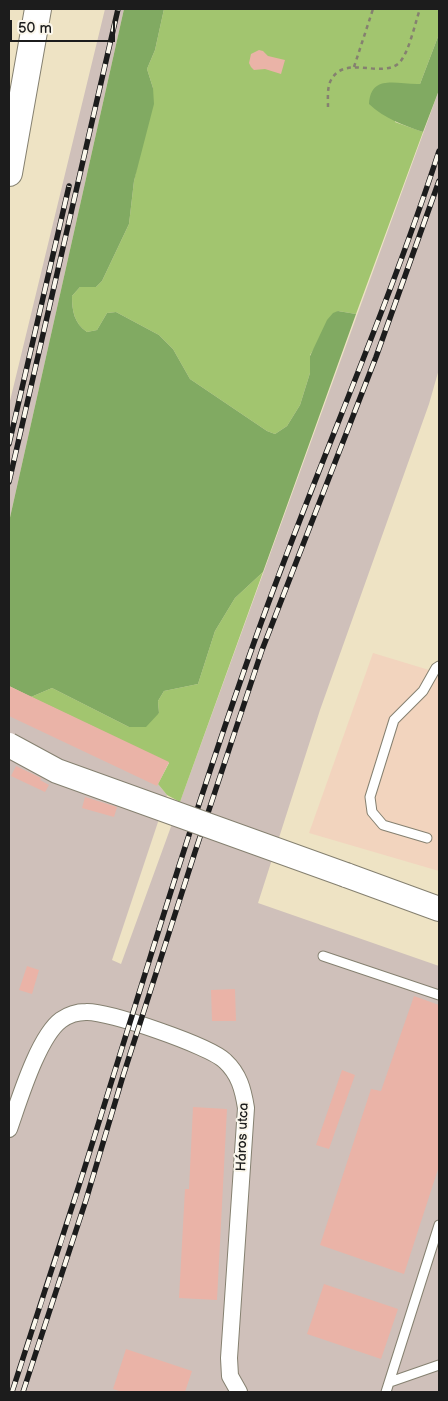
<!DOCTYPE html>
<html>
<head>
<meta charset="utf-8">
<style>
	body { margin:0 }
	#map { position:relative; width:448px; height:1401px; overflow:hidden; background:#eee3c4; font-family:"Balsamiq Sans",sans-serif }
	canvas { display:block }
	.frame { position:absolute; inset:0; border:10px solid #1c1c1c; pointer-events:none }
	.scale { position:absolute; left:10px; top:20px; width:105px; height:22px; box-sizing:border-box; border:2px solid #1c1c1c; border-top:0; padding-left:6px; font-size:15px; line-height:18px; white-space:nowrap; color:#1c1c1c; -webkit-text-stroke:4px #fbf7ec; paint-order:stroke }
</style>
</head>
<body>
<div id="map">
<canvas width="448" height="1401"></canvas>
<div class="frame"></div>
<div class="scale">50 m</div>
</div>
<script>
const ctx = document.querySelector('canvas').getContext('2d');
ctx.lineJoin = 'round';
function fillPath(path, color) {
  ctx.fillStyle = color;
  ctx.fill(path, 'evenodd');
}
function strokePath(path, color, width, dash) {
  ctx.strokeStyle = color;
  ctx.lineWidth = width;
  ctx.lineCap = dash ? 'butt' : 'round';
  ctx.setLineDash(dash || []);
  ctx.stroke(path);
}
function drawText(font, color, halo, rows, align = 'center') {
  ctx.font = font + ' "Balsamiq Sans",sans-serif';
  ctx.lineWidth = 4;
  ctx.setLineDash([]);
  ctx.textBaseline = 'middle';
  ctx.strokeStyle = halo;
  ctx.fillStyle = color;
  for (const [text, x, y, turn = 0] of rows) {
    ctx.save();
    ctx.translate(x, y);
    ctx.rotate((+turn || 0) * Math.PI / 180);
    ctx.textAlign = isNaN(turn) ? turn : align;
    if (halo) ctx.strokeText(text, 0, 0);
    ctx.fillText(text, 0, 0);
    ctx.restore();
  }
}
fillPath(new Path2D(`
	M373 653 439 673V871L309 833Z`), '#f2d4be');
fillPath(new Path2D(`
	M105 9H124L9 522V405Z
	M439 90V369L429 404 320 710 258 903 439 966V1392H9V687L169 762 158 784 167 795 112 960 121 964Z`), '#cfc0ba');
fillPath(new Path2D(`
	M164 9H439V34L420 84 405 85 393 83 395 122 423 132 356 314 338 311 310 355V373L300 405 287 426 275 434 267 431 190 379 173 349 159 335 116 312 107 313 97 330 87 332C74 323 72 311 72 296L80 287H96L102 281 129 224 134 181 153 88 147 69 155 50Z
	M263 572 180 802 167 795 158 784 169 763 31 697 52 688 129 727 159 713 158 701 164 691 198 684 215 631 235 598Z`), '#a2c56f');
fillPath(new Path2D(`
	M124 9H164L155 50 147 69 153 88 154 104 134 181 129 224 102 281 96 287H80L72 296C72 311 74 323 87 332L97 330 107 313 116 312 159 335 173 349 190 379 267 431 275 434 287 426 300 405 310 373V356L327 320 333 313 338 311 356 314 263 572 235 598 215 631 198 684 164 691 158 701 159 713 146 727H129L52 688 31 697 9 686V522Z
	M439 34V90L423 132C403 125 385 119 369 104 371 73 398 85 420 84Z`), '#81aa62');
fillPath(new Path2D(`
	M259 50 263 51 268 56 285 60 281 74 265 69 254 70 251 67 249 63 251 54Z
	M9 686 169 762 157 786 9 716Z
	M16 766 41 778 40 780 49 785 45 792 11 776Z
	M85 797 117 807 114 817 82 808Z
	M27 966 39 970 32 994 19 990Z
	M235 989 236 1021H212L211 990Z
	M414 996 439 1005V1166L404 1274 320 1245 371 1089 381 1091Z
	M342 1070 355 1075 329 1149 316 1145Z
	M193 1107 227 1109 217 1300 179 1298 185 1189H189Z
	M324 1284 398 1309 381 1359 307 1334Z
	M126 1349 192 1371 185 1392H122L113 1389Z`), '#eab3a7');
const lane = new Path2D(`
	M427 838 383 825 372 812 370 797 394 720 423 691 436 668 439 666
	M323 956 439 995
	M390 1382 439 1365
	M386 1392 439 1225`);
const street = new Path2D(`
	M9 1129C19 1101 38 1037 61 1020 68 1015 78 1012 86 1012 108 1011 210 1046 225 1061 239 1074 243 1089 246 1108L229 1358 230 1376 239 1392`);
const secondary = new Path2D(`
	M346 875 439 909`);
const primary = new Path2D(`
	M9 173 38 9`);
strokePath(lane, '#858070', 11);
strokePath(street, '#858070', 18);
strokePath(secondary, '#858070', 26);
strokePath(primary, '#858070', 28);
strokePath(new Path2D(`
	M354 67 373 9
	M328 107C328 99 327 87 331 80 345 54 381 79 399 63 409 53 415 23 420 9`), '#858070', 2.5, [4, 4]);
strokePath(lane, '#fff', 9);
strokePath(street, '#fff', 16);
strokePath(secondary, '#fff', 24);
strokePath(primary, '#fff', 26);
const rail = new Path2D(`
	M9 444 69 186
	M9 482 118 9
	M12 1392C36 1319 60 1246 83 1173 138 998 190 823 251 651 310 483 384 320 439 151
	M23 1392 86 1200 123 1076 195 852 262 650 376 357 439 181`);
strokePath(rail, '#1c1c1c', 5.5);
strokePath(rail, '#fbf7ec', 4, [11]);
const secondaryBridge = new Path2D(`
	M9 745 57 771 346 875`);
strokePath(secondaryBridge, '#858070', 26, []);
strokePath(secondaryBridge, '#fff', 24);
drawText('14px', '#1c1c1c', '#fbf7ec', [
	["Háros utca",243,1137,-88]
]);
</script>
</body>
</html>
